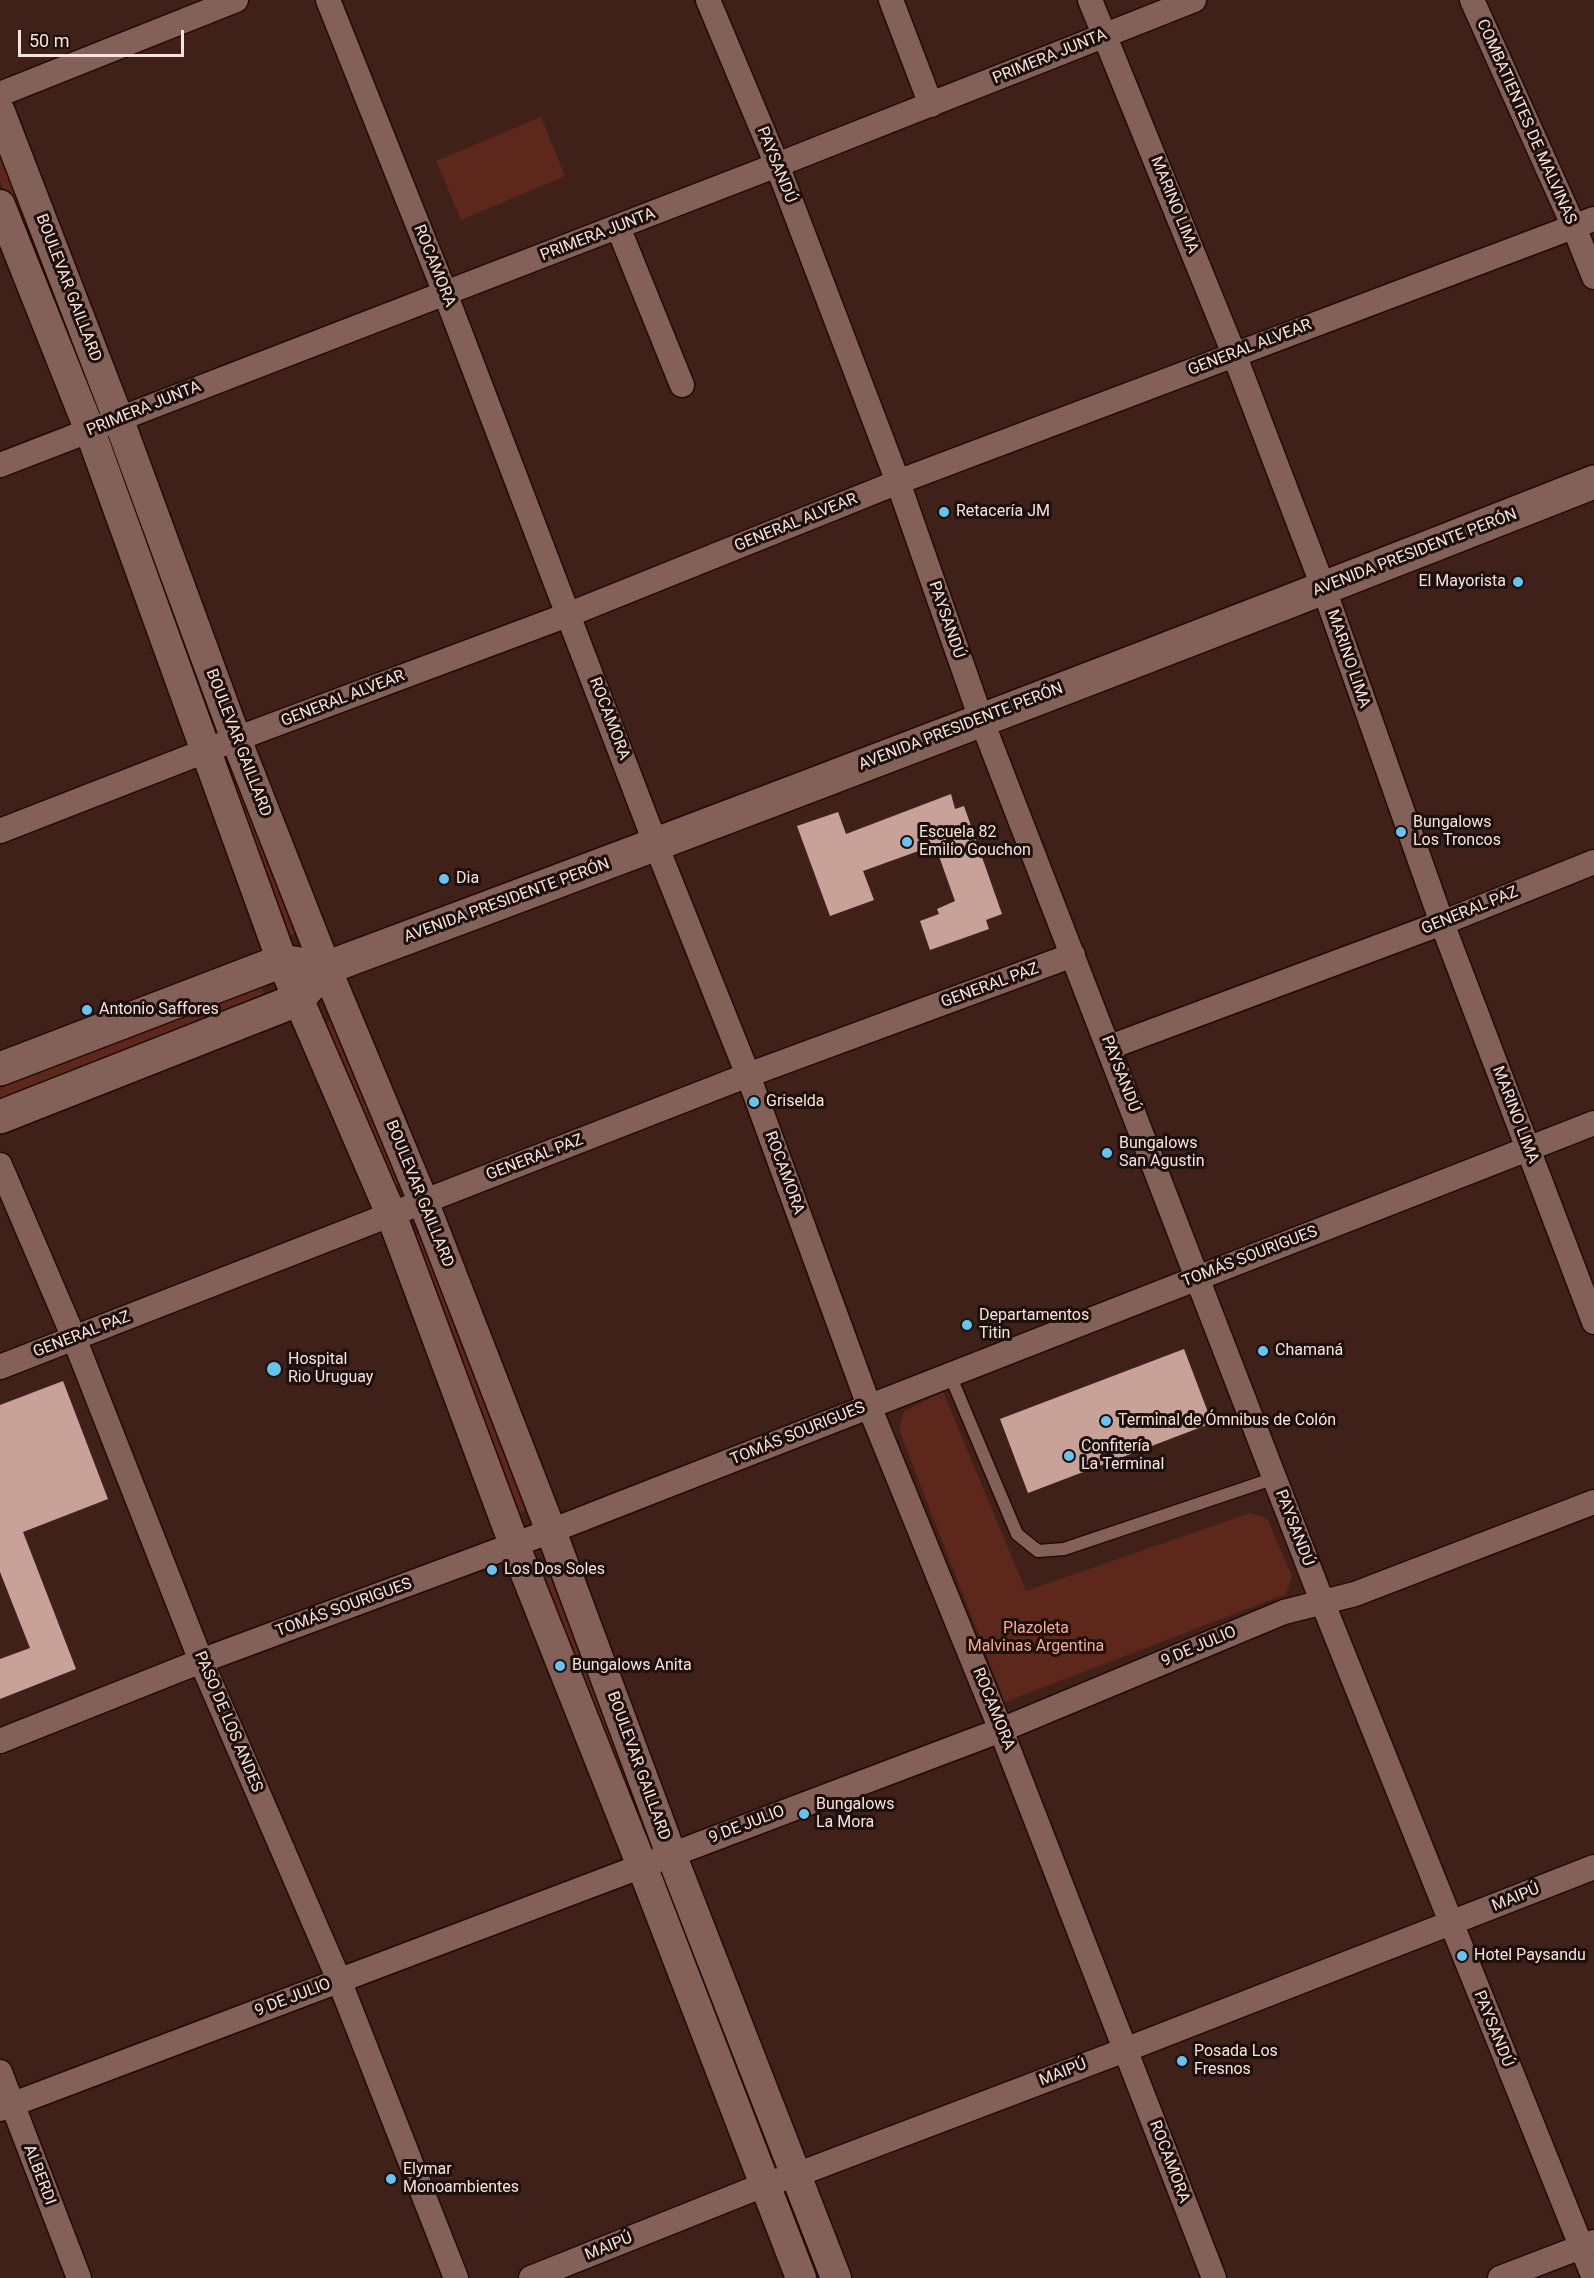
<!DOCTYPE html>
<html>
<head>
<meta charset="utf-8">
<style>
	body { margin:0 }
	#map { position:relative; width:1594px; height:2278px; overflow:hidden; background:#3f211a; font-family:Roboto,sans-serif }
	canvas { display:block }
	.scale { position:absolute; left:18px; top:30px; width:166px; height:27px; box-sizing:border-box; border:3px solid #f7e2dd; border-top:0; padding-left:8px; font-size:18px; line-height:21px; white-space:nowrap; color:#f7e2dd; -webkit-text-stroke:4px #1c0f0c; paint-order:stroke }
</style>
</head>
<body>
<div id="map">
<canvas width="1594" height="2278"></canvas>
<div class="scale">50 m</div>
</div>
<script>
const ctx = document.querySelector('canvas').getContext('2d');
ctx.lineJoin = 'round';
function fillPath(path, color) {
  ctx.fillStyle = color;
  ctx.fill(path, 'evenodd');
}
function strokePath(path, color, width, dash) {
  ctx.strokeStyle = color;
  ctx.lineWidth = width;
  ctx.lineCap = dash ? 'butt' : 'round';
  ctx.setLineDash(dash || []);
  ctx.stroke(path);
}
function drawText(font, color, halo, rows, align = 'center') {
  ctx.font = font + ' Roboto,sans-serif';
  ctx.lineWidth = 6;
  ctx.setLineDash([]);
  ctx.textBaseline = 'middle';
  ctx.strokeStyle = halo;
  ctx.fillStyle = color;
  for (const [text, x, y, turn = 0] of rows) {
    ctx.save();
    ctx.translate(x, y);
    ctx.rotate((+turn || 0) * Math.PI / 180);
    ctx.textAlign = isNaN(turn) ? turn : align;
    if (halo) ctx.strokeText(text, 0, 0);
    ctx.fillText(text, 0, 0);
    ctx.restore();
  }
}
fillPath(new Path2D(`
	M541 117 565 176 461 220 436 161Z
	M0 133 107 403 90 409 0 181Z
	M235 768 299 932 282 939 218 775Z
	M261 986 266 999 0 1099V1088Z
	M336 1019 404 1182 387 1188 319 1026Z
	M421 1233 530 1509 513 1516 404 1240Z
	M943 1392 1026 1591 1250 1513 1267 1518 1292 1576 1286 1594 1005 1702 899 1430 904 1411Z
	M548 1563 657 1839 640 1846 531 1570Z`), '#5d281b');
fillPath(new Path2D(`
	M951 794 955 809 964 806 1002 914 986 920 989 929 930 950 920 921 939 914 937 909 955 901 935 845 863 871 874 900 830 916 797 826 838 812 846 834Z
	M1184 1349 1212 1423 1028 1493 1000 1419Z
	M63 1381 108 1499 23 1532 76 1669 0 1699V1659L30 1648 0 1572V1405Z`), '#c8a298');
const service = new Path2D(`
	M950 1375 1017 1534 1038 1551 1064 1549 1275 1478`);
const minor = new Path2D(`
	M328 0 445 293 656 845 748 1075 869 1406 1001 1730 1214 2278
	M708 0 777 165 898 482 981 719 1322 1601 1594 2278
	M891 0 931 105
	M1090 0 1234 354 1324 589 1442 923 1594 1322
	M1472 0 1574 227 1594 277
	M0 94 236 0
	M618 227 682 385
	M0 465 777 165 1194 0
	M0 831 236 739 570 614 898 482 1594 219
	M1110 1047 1442 923 1594 862
	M0 1165 74 1338 201 1661 339 1980 456 2278
	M0 1367 748 1075 1073 955
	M0 1741 201 1661 551 1531 1594 1123
	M0 2072 79 2278
	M0 2109 1001 1730 1284 1612 1355 1594 1594 1502
	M531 2278 766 2184 796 2175 1125 2050 1594 1867
	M1500 2278 1594 2242`);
const tertiary = new Path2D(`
	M0 112 118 418 236 739 326 968 423 1201 551 1531 671 1854 836 2278
	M0 205 90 431 282 961 391 1214 514 1544 642 1866 801 2278`);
const secondary = new Path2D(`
	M0 1069 282 961 326 968
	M0 1117 297 1000 326 968C750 810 1173 648 1594 482`);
strokePath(service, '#240a04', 15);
strokePath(minor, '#240a04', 27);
strokePath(tertiary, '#240a04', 33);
strokePath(secondary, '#240a04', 36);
strokePath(service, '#846158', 12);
strokePath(minor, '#846158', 24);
strokePath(tertiary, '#846158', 30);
strokePath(secondary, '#846158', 33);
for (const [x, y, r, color] of [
	[944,512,6,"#67c4f0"],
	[1518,582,6,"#67c4f0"],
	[1401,832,6,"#67c4f0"],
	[907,842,6,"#67c4f0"],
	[444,879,6,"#67c4f0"],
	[87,1010,6,"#67c4f0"],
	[754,1102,6,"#67c4f0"],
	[1107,1153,6,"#67c4f0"],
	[967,1325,6,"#67c4f0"],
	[1263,1351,6,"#67c4f0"],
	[274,1369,8,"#67c4f0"],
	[1106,1421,6,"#67c4f0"],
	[1069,1456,6,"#67c4f0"],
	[492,1570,6,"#67c4f0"],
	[560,1666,6,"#67c4f0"],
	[804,1814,6,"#67c4f0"],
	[1462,1956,6,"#67c4f0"],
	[1182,2061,6,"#67c4f0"],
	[391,2179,6,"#67c4f0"]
]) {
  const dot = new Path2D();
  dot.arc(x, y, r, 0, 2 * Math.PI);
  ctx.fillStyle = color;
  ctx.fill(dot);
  strokePath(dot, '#1c0f0c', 2);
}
drawText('16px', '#f7e2dd', '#1c0f0c', [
	["PRIMERA JUNTA",1050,57,-22],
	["COMBATIENTES DE MALVINAS",1526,122,66],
	["PAYSANDÚ",776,165,68],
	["MARINO LIMA",1174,205,68],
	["PRIMERA JUNTA",598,235,-21],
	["ROCAMORA",434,266,68],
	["BOULEVAR GAILLARD",68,288,69],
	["GENERAL ALVEAR",1250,348,-21],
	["PRIMERA JUNTA",144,409,-22],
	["GENERAL ALVEAR",796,523,-22],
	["AVENIDA PRESIDENTE PERÓN",1415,553,-21],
	["PAYSANDÚ",946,620,71],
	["MARINO LIMA",1348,659,71],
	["GENERAL ALVEAR",343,699,-21],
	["ROCAMORA",609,719,69],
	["AVENIDA PRESIDENTE PERÓN",961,727,-21],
	["BOULEVAR GAILLARD",238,743,69],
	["AVENIDA PRESIDENTE PERÓN",507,901,-20],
	["GENERAL PAZ",1470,911,-22],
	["GENERAL PAZ",990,986,-20],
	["PAYSANDÚ",1120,1074,69],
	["MARINO LIMA",1515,1115,69],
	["GENERAL PAZ",535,1158,-21],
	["ROCAMORA",784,1173,70],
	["BOULEVAR GAILLARD",419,1194,68],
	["TOMÁS SOURIGUES",1250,1257,-21],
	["GENERAL PAZ",82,1335,-21],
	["TOMÁS SOURIGUES",798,1434,-22],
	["PAYSANDÚ",1294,1528,69],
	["TOMÁS SOURIGUES",344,1608,-20],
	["9 DE JULIO",1199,1647,-23],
	["ROCAMORA",993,1709,68],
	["PASO DE LOS ANDES",228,1722,67],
	["BOULEVAR GAILLARD",638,1766,70],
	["9 DE JULIO",747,1825,-21],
	["MAIPÚ",1516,1898,-22],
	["9 DE JULIO",293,1998,-21],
	["PAYSANDÚ",1493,2029,68],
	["MAIPÚ",1063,2073,-21],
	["ROCAMORA",1169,2162,69],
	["ALBERDI",39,2175,69],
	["MAIPÚ",609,2247,-22]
]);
drawText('16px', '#f7e2dd', '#1c0f0c', [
	["Retacería JM",956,512],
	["El Mayorista",1506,582,"right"],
	["Bungalows",1413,823],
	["Los Troncos",1413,841],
	["Escuela 82",919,833],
	["Emilio Gouchon",919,851],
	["Dia",456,879],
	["Antonio Saffores",99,1010],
	["Griselda",766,1102],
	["Bungalows",1119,1144],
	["San Agustin",1119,1162],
	["Departamentos",979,1316],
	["Titin",979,1334],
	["Chamaná",1275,1351],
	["Hospital",288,1360],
	["Rio Uruguay",288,1378],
	["Terminal de Ómnibus de Colón",1118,1421],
	["Confitería",1081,1447],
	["La Terminal",1081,1465],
	["Los Dos Soles",504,1570],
	["Bungalows Anita",572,1666],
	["Bungalows",816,1805],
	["La Mora",816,1823],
	["Hotel Paysandu",1474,1956],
	["Posada Los",1194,2052],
	["Fresnos",1194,2070],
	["Elymar",403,2170],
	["Monoambientes",403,2188]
], 'left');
drawText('16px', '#fda892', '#1c0f0c', [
	["Plazoleta",1036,1629],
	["Malvinas Argentina",1036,1647]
]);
</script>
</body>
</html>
